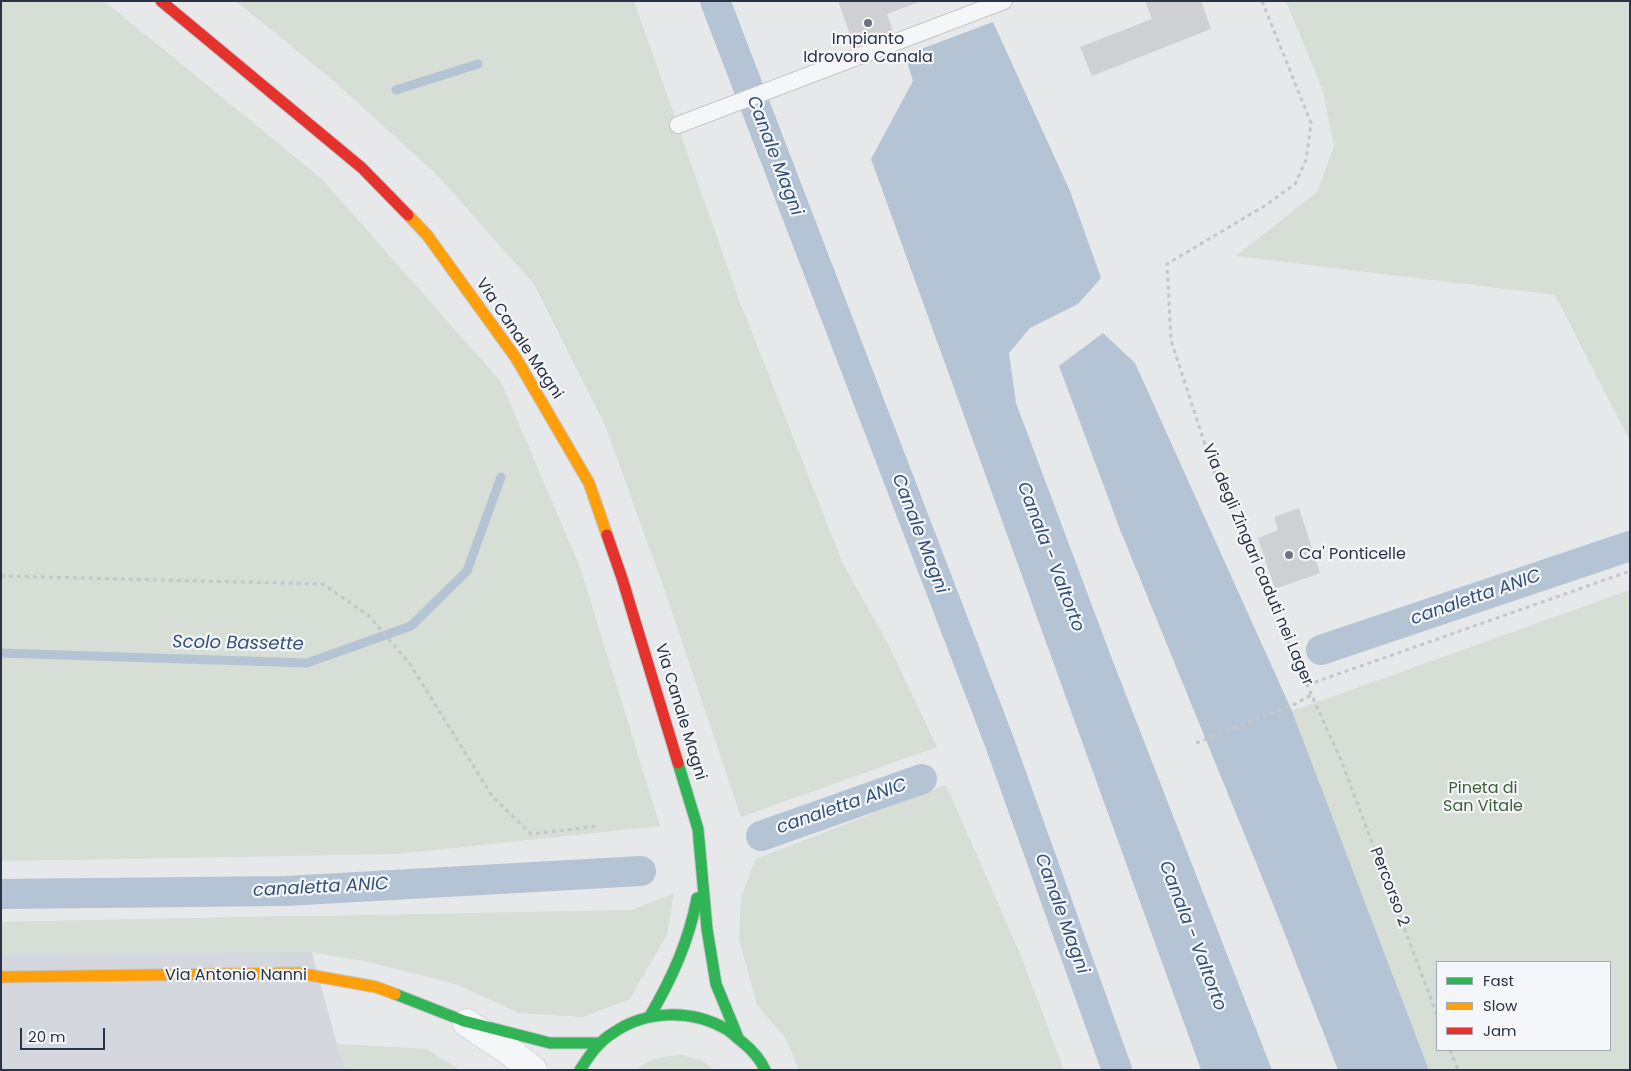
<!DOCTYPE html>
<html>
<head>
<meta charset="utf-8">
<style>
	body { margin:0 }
	#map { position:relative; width:1631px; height:1071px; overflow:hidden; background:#e6e8ea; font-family:Poppins,sans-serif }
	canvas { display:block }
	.frame { position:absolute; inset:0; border:2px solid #2b3445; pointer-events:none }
	.legend { position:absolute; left:1436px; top:961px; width:175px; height:90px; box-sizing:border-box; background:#f4f6f9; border:1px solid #a4a8b1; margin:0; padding:6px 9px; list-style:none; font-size:15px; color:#2b3445 }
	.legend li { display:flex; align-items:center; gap:10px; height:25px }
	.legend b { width:25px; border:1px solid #a4a8b1 }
	.scale { position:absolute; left:20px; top:1028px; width:85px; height:22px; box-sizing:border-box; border:2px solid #2b3445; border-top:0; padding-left:6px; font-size:15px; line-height:18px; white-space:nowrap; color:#2b3445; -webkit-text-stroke:4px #f4f6f9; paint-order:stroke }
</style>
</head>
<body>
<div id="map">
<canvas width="1631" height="1071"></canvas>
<div class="frame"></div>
<ul class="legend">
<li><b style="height:6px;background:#30b455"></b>Fast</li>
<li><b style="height:6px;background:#ff9f0a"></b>Slow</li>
<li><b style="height:6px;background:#e5322d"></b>Jam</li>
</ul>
<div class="scale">20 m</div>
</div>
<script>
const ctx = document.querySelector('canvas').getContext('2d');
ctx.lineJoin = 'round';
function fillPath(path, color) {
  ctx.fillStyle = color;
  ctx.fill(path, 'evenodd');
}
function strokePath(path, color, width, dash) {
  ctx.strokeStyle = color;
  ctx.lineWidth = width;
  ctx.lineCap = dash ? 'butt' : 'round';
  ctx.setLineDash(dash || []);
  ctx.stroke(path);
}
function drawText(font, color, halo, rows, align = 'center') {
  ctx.font = font + ' Poppins,sans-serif';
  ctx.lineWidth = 4.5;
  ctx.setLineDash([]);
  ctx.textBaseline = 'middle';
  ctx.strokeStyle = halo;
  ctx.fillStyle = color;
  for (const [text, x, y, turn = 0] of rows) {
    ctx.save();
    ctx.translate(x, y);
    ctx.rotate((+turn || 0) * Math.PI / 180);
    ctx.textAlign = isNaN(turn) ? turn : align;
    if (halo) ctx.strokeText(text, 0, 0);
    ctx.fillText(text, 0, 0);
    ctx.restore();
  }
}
fillPath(new Path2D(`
	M302 916 337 1044 346 1070H1V922Z`), '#d4d7dd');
fillPath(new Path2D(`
	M1 1H104L322 179 501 382 580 567 660 826 397 854 1 861Z
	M236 1H634L738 297 843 564 888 644 937 747 741 817 667 597 605 425 534 284 436 174 334 81Z
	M1286 1H1630V441L1555 295 1236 256 1317 192 1334 146 1323 91Z
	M1630 590V1070H1429L1292 711ZM1437 962H1610V1050H1437Z
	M946 785 1021 956 1064 1070H799L786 1039 757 1005 739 939 741 897 756 859Z
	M674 893 667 935 629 1000 582 1017 519 1013 458 985 374 963 312 952 1 954V922L632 910Z
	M337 1044 427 1049 460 1070H346Z
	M681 1055 701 1060 715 1070H636C649 1058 664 1056 681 1055Z`), '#d6ded6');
fillPath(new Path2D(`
	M993 22 1070 191 1101 278 1078 304 1030 328 1009 353 1016 403 1112 659 1272 1070H1201L871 159 913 81 905 55Z
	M1103 333 1135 363 1292 711 1429 1070H1338L1277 914 1121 532 1059 366Z`), '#b4c4d5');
strokePath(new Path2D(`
	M396 90 478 64
	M1 653 307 663 411 626 467 571 501 477`), '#b4c4d5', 9);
strokePath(new Path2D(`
	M715 1 999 741 1117 1070
	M1321 650 1630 546
	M761 836 922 779
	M1 894 286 891 641 871`), '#b4c4d5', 30);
fillPath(new Path2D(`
	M838 1H922L887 14 893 32 854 46Z
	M1145 1H1201L1211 29 1092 76 1080 47 1152 19Z
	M1299 508 1320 573 1275 589 1258 538 1278 530 1274 517Z`), '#ced0d3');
const lane = new Path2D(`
	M678 125 1004 1`);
const street = new Path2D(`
	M467 1023 513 1054 533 1070`);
const fast = new Path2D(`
	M678 763 698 829 707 929 716 984 737 1035
	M395 994 464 1021 550 1043H600
	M650 1016C672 978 689 941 697 898
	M580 1070C589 1056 598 1042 613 1033 646 1010 691 1009 726 1029 731 1032 736 1037 741 1041 751 1049 760 1058 765 1070`);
const slow = new Path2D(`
	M408 215 427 235 516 358 589 483 607 535
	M1 977 298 973 376 987 395 994`);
const jam = new Path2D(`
	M161 1 362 168 408 215
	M607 535 622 578 678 763`);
strokePath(lane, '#c4c6c8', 18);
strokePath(street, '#c4c6c8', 29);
strokePath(fast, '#c4c6c8', 13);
strokePath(slow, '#c4c6c8', 13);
strokePath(jam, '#c4c6c8', 13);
strokePath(new Path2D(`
	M1262 1 1311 123 1306 160 1295 184 1266 205 1167 264 1171 340 1213 469 1307 685 1341 760 1437 1015
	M1 576 323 584 369 616 410 664 492 796 531 834 599 826
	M1307 685 1630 571
	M1196 743 1295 704 1311 695
	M1450 1050 1458 1070`), '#c5c6ca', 3, [4, 4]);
strokePath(lane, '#f5f6f7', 16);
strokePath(street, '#f5f6f7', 28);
strokePath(fast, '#30b455', 11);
strokePath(slow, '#ff9f0a', 11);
strokePath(jam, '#e5322d', 11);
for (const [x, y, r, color] of [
	[868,23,5,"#6c737f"],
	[1289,555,5,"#6c737f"]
]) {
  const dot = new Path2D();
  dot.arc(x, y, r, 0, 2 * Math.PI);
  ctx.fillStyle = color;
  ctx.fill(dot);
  strokePath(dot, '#f4f6f9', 2);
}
drawText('16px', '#2b3445', '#f4f6f9', [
	["Impianto",868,40],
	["Idrovoro Canala",868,58],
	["Ca' Ponticelle",1299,555,"left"]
]);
drawText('16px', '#2b3445', '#f4f6f9', [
	["Via Canale Magni",519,339,56],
	["Via degli Zingari caduti nei Lager",1257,565,67],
	["Via Canale Magni",680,712,73],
	["Percorso 2",1389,887,69],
	["Via Antonio Nanni",236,976]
]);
drawText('16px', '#3f6138', '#f4f6f9', [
	["Pineta di",1483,789],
	["San Vitale",1483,807]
]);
drawText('italic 18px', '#34527a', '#f4f6f9', [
	["Canale Magni",774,156,69],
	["Canale Magni",919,534,69],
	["Canala - Valtorto",1050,557,69],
	["canaletta ANIC",1476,598,-19],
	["Scolo Bassette",238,644,1],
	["canaletta ANIC",842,807,-19],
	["canaletta ANIC",321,888,-3],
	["Canale Magni",1061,914,70],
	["Canala - Valtorto",1192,936,69]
]);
</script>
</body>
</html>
